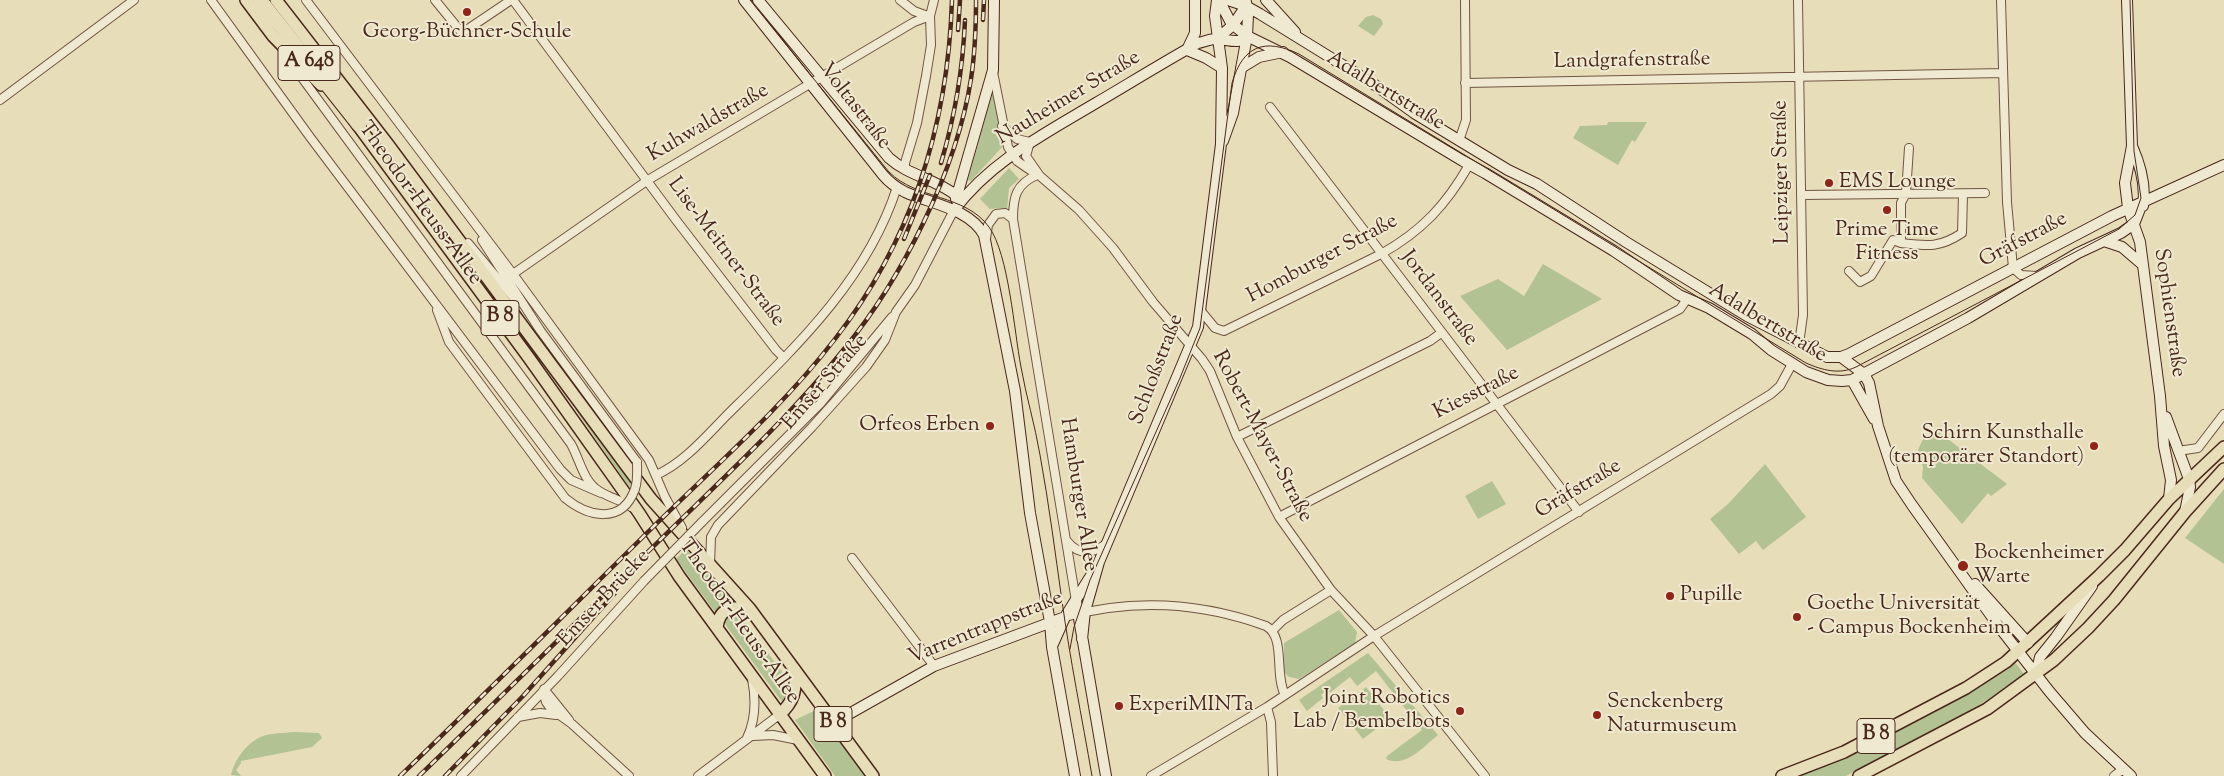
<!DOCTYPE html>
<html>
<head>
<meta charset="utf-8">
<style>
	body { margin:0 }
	canvas { display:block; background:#e7ddb9 }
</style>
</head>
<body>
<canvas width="2224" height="776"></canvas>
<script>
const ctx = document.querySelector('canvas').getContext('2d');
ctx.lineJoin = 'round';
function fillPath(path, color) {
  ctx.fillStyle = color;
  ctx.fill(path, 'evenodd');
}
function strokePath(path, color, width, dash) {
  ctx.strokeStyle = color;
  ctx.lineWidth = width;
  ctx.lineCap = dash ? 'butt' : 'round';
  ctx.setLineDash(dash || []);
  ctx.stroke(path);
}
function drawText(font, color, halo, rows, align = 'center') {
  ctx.font = font + ' "Sorts Mill Goudy",serif';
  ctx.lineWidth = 4;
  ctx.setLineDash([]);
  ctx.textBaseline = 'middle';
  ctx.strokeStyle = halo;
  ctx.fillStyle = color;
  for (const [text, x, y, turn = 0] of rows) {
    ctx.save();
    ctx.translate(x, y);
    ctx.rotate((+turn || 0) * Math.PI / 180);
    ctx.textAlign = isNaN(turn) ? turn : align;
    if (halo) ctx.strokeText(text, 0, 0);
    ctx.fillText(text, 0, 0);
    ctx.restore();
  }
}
fillPath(new Path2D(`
	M1373 15 1381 19 1383 24 1374 36 1358 26 1366 17Z
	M994 94 1003 146 971 181 968 180 992 95Z
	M1608 122H1647L1635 142 1632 140 1618 165 1573 138 1580 126 1607 125Z
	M1009 168 1019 179 1009 188 1007 210 1001 208 990 209 980 199Z
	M1543 264 1602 299 1507 350 1460 296 1498 279 1524 296Z
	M577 408 631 481 630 488 575 409Z
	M1936 430 2007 484 1991 496 1988 493 1962 524 1922 478 1923 467 1918 450 1923 439Z
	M1765 464 1806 517 1763 550 1756 541 1739 554 1710 519 1728 504Z
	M1492 481 1506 504 1478 519 1465 496Z
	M2224 489V564L2185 538Z
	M686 549 735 603H726L715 612 676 559Z
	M1339 610 1357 632 1355 643 1299 679 1289 677 1284 672V643Z
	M734 613 740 616 789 681 790 688 782 702 727 627 725 623 728 617Z
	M1368 653 1438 735C1423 747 1406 768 1386 759L1387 756 1422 730 1376 671 1357 686 1350 677 1327 695 1325 692 1321 695 1323 698 1307 711 1299 700Z
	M2014 661 2024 674 1978 706 1846 776H1796L1841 760 1939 707Z
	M1366 687 1390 718 1363 739 1338 708Z
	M816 710 866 776H835L795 720Z
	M294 732 319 733 322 738 312 747 241 761V763L236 770 241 776 231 775C235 759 247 742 263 736 272 733 284 733 294 732Z`), '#b2c292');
const street = new Path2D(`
	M211 0 310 137 560 469 571 480 601 493
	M306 0 513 274 649 460 665 497 682 528
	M435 0 462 33 511 0
	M513 0 676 220 776 350 784 358
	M900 0 914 11 928 16
	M1798 0 1803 315 1799 344
	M2001 0 2007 202 2013 268 2021 275 2037 276
	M283 52 571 444C580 460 583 481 599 491 610 498 621 500 631 507
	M993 72 1008 147 1017 161 1036 174
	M1465 83 2003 73
	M0 100 134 0
	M1270 107 1579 512
	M1002 126 1017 139 1030 142 1026 156 1040 176 1079 210 1113 248 1153 302 1202 359 1210 371 1237 437 1279 517 1331 590 1374 636 1485 776
	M1459 141 1466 120 1465 0
	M905 169V163L917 123 926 76 931 45 930 16 934 0
	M1037 175C1016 184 1013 197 1013 219L1076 601
	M1801 195 1985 193
	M986 239 988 225 996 214 1005 213 1013 219
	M482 240 540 330 637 462
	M468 243 518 303
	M1901 243C1927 246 1940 248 1962 233L1963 194
	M1849 271 1860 282 1871 276 1893 240 1901 243V203L1906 193 1909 148
	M513 274 648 180 914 22 930 16
	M437 310 449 342 565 498
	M1201 311 1215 328 1224 331 1381 254C1422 231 1446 205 1469 165
	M1237 437 1430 341 1441 333
	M2178 451 2198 448 2224 414
	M656 475C684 463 707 435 728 414 795 348 868 279 897 187
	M1279 517 1680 309 1687 299
	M702 522 820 404 892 317
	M1067 541C1079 556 1092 554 1106 544
	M852 558 934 666
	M710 564 711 537 718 525 812 427 866 367 885 340 896 312 915 285 954 210
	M1065 617C1134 598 1199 602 1266 626 1286 637 1274 674 1285 695
	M1273 630 1283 620 1331 590
	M544 689 569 720
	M543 691 546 702 551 709 572 724 629 776
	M1267 707 1271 722 1273 776
	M518 717 540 713 556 715
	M753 736 773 735 798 740
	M747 738C756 719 756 699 752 679
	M461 776 558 676 644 581
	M698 776 779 715
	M1151 776 1267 707 1374 636 1771 394 1780 386 1792 364
	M2114 776 2123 769`);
const secondary = new Path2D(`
	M744 0 883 175C889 182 897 188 905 192 931 204 969 208 984 235L1015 391 1030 513 1050 622 1052 647 1075 776
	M758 0 889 158C909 176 936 179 957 196
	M1195 0V33L1187 50 1206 58 1222 68
	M1219 0 1231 23 1247 36 1290 57 1463 161 1485 173 1614 251 1679 295 1709 308 1752 334 1771 350 1806 372 1828 380 1842 381 1852 380 1968 318 2078 253 2121 233 2134 224 2143 201
	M1228 0 1246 6 1260 14 1375 85 1414 113 1508 170 1537 184 1626 242 1747 316 1827 357H1841L1849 354 2112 216 2224 165
	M1266 0 1295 32
	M2127 0 2132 146 2125 183 2128 208 2140 242 2160 396 2164 446 2171 480 2169 499
	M1217 39 1233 25 1246 6
	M1241 68 1259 57 1283 52
	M1223 141 1233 113 1247 36 1248 15 1246 2
	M2132 146C2140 164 2146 186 2143 206
	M956 199 993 70 994 0
	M954 210C991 161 1044 134 1096 103 1130 83 1164 62 1198 43 1204 42 1210 39 1215 39 1225 38 1240 46 1247 36
	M2104 241 2122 247 2143 265
	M1841 357 1864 374 1869 383 1878 426 1896 481 1912 505 2000 628 2049 691 2085 733 2131 776
	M1852 380 1874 419
	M2166 417 2189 479 2190 487 2185 512
	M1975 584 2028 643
	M1076 601 1106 776
	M1082 639 1085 611 1099 562 1198 327 1221 144 1222 68 1215 16 1217 0
	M1053 644 1065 617 1092 574
	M2036 675 2040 657 2056 637 2092 586
	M833 723 934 666 1065 617`);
const primary = new Path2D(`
	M246 0 273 36 321 85
	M276 0 387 143 651 499 750 609 873 776
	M354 120 529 358 639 513 679 576 825 776
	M717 628C719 607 733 606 750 609
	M779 715C794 702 796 691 795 672
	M1782 776 1844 752 1966 688 2006 662 2099 576 2125 550 2169 499 2224 447
	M1859 776 1987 709 2054 660 2088 628 2114 600 2185 512 2224 469`);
const highway = new Path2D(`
	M260 0 359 125`);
strokePath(street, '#715542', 10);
strokePath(secondary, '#4a281b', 12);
strokePath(primary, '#4a281b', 14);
strokePath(highway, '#4a281b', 16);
strokePath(street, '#efe9d2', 8);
strokePath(secondary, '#efe9d2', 10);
strokePath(primary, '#e7ddb9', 11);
strokePath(highway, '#e7ddb9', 14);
strokePath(new Path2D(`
	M750 0 889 172C917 200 965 194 989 227 1009 255 1014 331 1021 367 1026 396 1035 425 1040 455 1049 504 1055 552 1062 601 1070 659 1082 718 1092 776
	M1070 649 1074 627 1090 580 1180 378 1200 328 1232 83C1243 45 1265 38 1299 54L1806 363C1822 370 1839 375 1856 367L2119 229 2135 215 2141 198 2134 151 2130 0`), '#4a281b', 1);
const rail = new Path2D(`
	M983 20 984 0
	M958 30 960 0
	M941 163C955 116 963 68 965 20
	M904 239 930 175
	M400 776C485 694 569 610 653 527 715 466 782 408 835 339 913 239 948 125 952 0
	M419 776C500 698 579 619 659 541 722 479 789 418 844 349 902 279 957 169 971 79 975 53 976 26 976 0
	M445 776 523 696 615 593`);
strokePath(rail, '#4a281b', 4.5);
strokePath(rail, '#efe9d2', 2.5, [8]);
const streetBridge = new Path2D(`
	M565 498C588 517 622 525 635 489 638 481 637 471 637 462
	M644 581 702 522`);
strokePath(streetBridge, '#715542', 10, []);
strokePath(streetBridge, '#efe9d2', 8);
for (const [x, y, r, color] of [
	[467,12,5,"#8f2418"],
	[1829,183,5,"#8f2418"],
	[1887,210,5,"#8f2418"],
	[990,426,5,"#8f2418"],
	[2094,446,5,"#8f2418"],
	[1963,566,6,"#8f2418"],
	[1670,596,5,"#8f2418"],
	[1797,617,5,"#8f2418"],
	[1119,706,5,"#8f2418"],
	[1460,711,5,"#8f2418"],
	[1597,715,5,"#8f2418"]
]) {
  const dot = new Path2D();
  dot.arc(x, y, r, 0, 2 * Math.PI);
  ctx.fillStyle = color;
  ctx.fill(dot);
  strokePath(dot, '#efe9d2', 2);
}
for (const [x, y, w] of [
	[309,63,62],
	[500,318,38],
	[833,724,38],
	[1876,736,38]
]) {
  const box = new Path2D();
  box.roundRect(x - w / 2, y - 17.5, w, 35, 4);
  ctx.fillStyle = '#efe9d2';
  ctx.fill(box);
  strokePath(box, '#4a281b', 1);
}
drawText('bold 20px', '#4a281b', null, [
	["A 648",309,63],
	["B 8",500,318],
	["B 8",833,724],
	["B 8",1876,736]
]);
drawText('21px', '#4a281b', '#efe9d2', [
	["Georg-Büchner-Schule",467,33,"center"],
	["EMS Lounge",1839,183],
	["Prime Time",1887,231,"center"],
	["Fitness",1887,255,"center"],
	["Orfeos Erben",980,426,"right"],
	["Schirn Kunsthalle",2084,434,"right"],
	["(temporärer Standort)",2084,458,"right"],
	["Bockenheimer",1974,554],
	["Warte",1974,578],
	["Pupille",1680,596],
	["Goethe Universität",1807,605],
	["- Campus Bockenheim",1807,629],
	["Joint Robotics",1450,699,"right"],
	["Lab / Bembelbots",1450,723,"right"],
	["Senckenberg",1607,703],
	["Naturmuseum",1607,727],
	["ExperiMINTa",1129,706]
], 'left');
drawText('21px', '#4a281b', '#efe9d2', [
	["Landgrafenstraße",1632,62,-1],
	["Adalbertstraße",1385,92,31],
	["Nauheimer Straße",1069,99,-31],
	["Voltastraße",854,107,52],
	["Kuhwaldstraße",709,124,-30],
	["Leipziger Straße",1783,172,-91],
	["Theodor-Heuss-Allee",419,204,54],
	["Gräfstraße",2024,241,-28],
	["Lise-Meitner-Straße",725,253,53],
	["Homburger Straße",1323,260,-28],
	["Jordanstraße",1438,299,53],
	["Sophienstraße",2168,313,82],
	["Adalbertstraße",1767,324,31],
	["Schloßstraße",1158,370,-69],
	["Emser Straße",826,383,-49],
	["Kiesstraße",1477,394,-27],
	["Robert-Mayer-Straße",1261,437,62],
	["Gräfstraße",1579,490,-31],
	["Hamburger Allee",1077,495,81],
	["Emser Brücke",605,599,-47],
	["Theodor-Heuss-Allee",738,622,55],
	["Varrentrappstraße",986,629,-22]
]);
</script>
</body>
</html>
